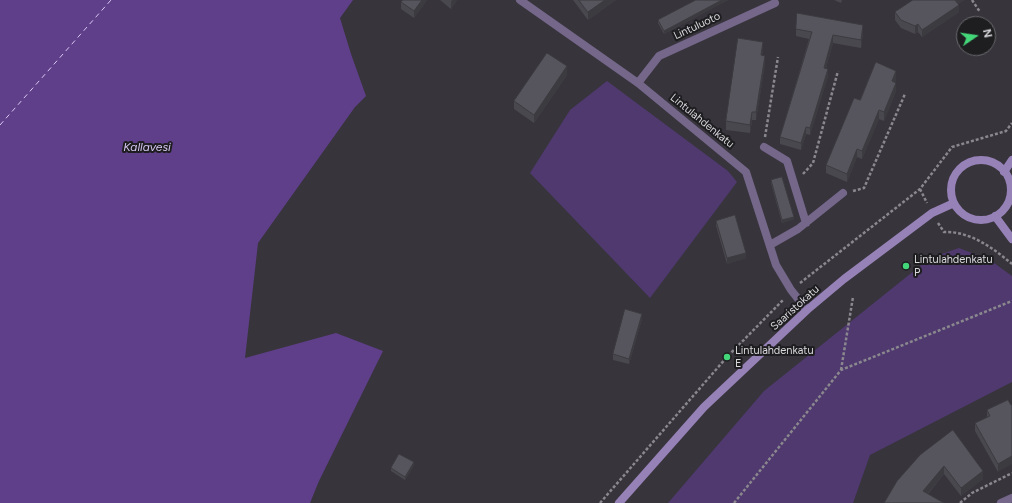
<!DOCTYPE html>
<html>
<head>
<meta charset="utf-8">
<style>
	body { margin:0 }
	#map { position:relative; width:1012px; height:503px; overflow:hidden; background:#37343c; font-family:Figtree,sans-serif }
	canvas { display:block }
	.north { position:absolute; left:956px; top:16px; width:40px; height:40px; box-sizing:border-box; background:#1e1d20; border:1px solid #69686b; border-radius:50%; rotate:77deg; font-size:11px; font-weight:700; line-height:16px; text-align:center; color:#d9d8dc }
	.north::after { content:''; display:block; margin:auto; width:14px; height:18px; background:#44d77a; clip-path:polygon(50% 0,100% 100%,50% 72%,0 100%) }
</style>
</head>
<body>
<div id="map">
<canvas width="1012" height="503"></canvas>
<div class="north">N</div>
</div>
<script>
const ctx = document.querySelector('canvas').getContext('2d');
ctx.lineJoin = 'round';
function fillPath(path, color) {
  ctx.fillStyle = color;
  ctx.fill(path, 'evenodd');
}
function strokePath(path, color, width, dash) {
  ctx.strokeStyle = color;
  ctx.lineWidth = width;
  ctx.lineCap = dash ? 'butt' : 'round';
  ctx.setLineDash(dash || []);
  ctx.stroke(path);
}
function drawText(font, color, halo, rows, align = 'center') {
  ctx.font = font + ' Figtree,sans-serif';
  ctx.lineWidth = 4;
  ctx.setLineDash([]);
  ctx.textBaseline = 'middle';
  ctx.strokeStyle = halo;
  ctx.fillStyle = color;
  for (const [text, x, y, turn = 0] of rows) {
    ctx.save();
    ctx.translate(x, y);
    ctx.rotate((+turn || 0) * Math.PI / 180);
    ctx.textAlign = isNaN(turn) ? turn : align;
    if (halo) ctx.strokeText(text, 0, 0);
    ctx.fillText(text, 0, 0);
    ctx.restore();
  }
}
fillPath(new Path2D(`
	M607 81 728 171 737 182 650 298 530 173 570 110Z
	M959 248 990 260 1012 276V382L870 455 853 503H668L764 391 930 258Z`), '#4f396e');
fillPath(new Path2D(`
	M0 0H353L340 18 351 54 366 96 355 107 258 243 245 358 336 333 383 351 319 481 310 503H0Z`), '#5f3f89');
strokePath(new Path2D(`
	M0 125 111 0`), '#d9c9f4', 1, [5, 4]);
strokePath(new Path2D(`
	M972 0 980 12
	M765 137 778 57
	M803 174 813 163 838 71
	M920 189 927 203
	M853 191 864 188 905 94
	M938 223 944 232C970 231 993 248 1012 264
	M800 283 920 189 952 147 1006 131 1012 123
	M841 370 853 297
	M600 503 727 357 784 299
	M734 503 841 370 1012 301
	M960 503 972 493 1012 473`), '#8a888e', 2.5, [3, 2]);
strokePath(new Path2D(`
	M764 147 787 161 806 223
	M770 245 798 229 843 193
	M1001 503 1012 498`), '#74678a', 8);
strokePath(new Path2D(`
	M520 0 638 83 746 172 776 265 791 290 807 310
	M638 83 659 56 775 3`), '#74678a', 8);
strokePath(new Path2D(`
	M951 190a30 30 0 1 1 60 0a30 30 0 1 1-60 0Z
	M1004 172 1012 160
	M995 216 1012 239
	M619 503 704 407 807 310 844 279 932 213 954 203`), '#9782b8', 8);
fillPath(new Path2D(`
	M427 0 414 18 401 9V2Z
	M440 0H457L451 9Z
	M573 0H616L588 20Z
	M696 0H728L664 34 658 23V20Z
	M834 0H842L841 3Z
	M958 5 959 12 922 37 918 32 915 34 901 28 895 20V12Z
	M796 29 863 33 861 48 833 43 826 68 828 76 810 135 806 134 801 150 780 144V137L809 39 796 36Z
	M763 50 762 55 765 64 756 120H752L750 133 726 130V121Z
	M567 75 534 123 514 109V101Z
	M896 79 895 82 896 91 884 121 879 119 862 159 857 157 847 182 826 173V165L860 100Z
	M771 180 794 219 782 223 771 183Z
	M716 221 746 258 727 264 716 226Z
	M642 319 629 364 613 360V354Z
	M1011 405 998 472 975 431V423L987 417V410Z
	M920 455 983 479 961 496 944 474 928 494 884 503Z
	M414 465 405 480 391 471V468Z`), '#4a484f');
fillPath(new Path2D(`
	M422 0H427L414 18V11Z
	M452 0H457L451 9V2Z
	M605 0H616L588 20V12Z
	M722 0H728L664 34V31Z
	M955 0H965L955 7Z
	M959 5V12L922 37V30Z
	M918 24V32L915 34V26Z
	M863 25V33L861 48V40Z
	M833 35V43L824 75V68Z
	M763 42V50L761 63V55Z
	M765 56V64L756 120V112Z
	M567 66V75L534 123V115Z
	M828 69V76L810 135V128Z
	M896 71V79L892 89V81Z
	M896 83V91L884 121V112Z
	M879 110V119L862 159V151Z
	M752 112V120L750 133V125Z
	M806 127V134L801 150V143Z
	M857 149V157L847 182V174Z
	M794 217V219L782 223V220Z
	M746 253V258L727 264V258Z
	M642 314V319L629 364V359Z
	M1012 456V464L998 472V464Z
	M414 462V465L405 480V477Z
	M944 466V474L923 499V491Z
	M983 471V479L961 496V488Z`), '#3c3b40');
const building = new Path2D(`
	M403 0H422L414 11 401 2Z
	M579 0H605L588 12Z
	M696 0H722L664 31 658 20Z
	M913 0H955L959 5 922 30 918 24 915 26 901 20 895 12Z
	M797 13 863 25 861 40 833 35 824 68 828 69 810 128 806 127 801 143 780 137 812 32 796 29Z
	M738 38 763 42 761 55 765 56 756 112H752L750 125 726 121Z
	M547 53 567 66 534 115 514 101Z
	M876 62 896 71 892 81 896 83 884 112 879 110 862 151 857 149 847 174 826 165 854 98 860 100Z
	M782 177 794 217 782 220 771 180Z
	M735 215 746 253 727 258 716 221Z
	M625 309 642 314 629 359 613 354Z
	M1008 400 1011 405H1012V456L998 464 975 423 990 416 987 410Z
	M953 430 983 471 961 488 944 466 923 491 944 503H884L897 481 920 455Z
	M399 454 414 462 405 477 391 468Z`);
fillPath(building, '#56545c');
strokePath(building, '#3c3b40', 1);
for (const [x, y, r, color] of [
	[906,266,4,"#44d77a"],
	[727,357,4,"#44d77a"]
]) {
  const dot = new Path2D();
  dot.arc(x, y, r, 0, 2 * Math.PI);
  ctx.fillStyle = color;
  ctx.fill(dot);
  strokePath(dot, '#1e1d20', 1.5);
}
drawText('11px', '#d9d8dc', '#1e1d20', [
	["Lintuluoto",697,26,-25],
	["Lintulahdenkatu",702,121,39],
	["Saaristokatu",795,308,-42]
]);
drawText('11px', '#d9d8dc', '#1e1d20', [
	["Lintulahdenkatu",914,260],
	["P",914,273],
	["Lintulahdenkatu",735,351],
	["E",735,364]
], 'left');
drawText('italic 12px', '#d9c9f4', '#1e1d20', [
	["Kallavesi",147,147]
]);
</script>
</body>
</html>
